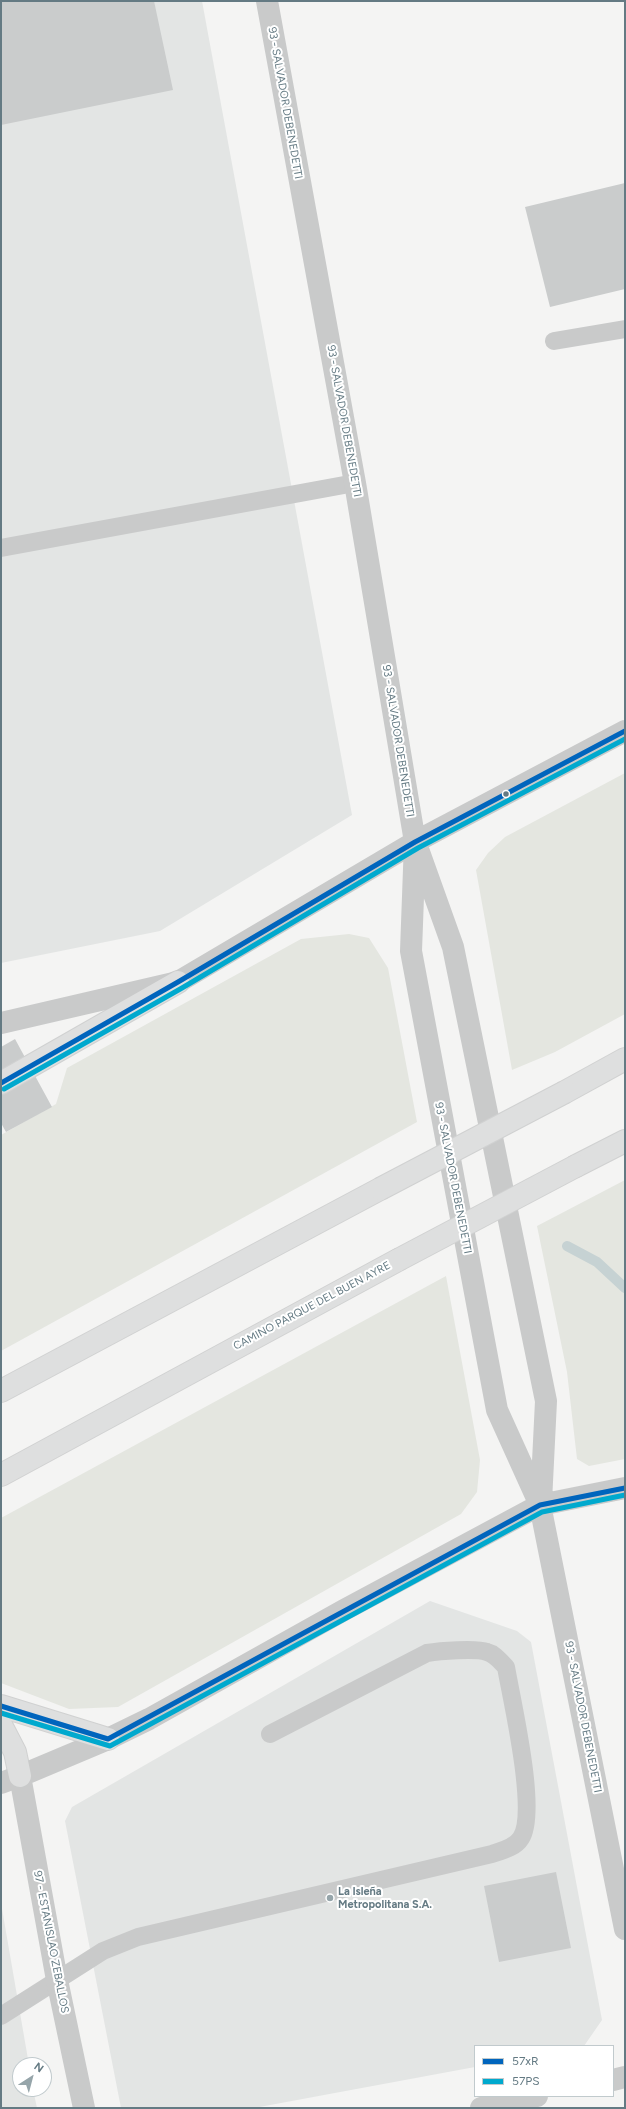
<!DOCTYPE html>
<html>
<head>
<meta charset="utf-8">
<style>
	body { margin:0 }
	#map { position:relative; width:626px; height:2109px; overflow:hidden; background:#f4f4f3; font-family:Figtree,sans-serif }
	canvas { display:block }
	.frame { position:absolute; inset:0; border:2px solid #647a83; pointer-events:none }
	.legend { position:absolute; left:474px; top:2045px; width:140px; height:52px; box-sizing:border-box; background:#fff; border:1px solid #c1cacd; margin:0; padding:5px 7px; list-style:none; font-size:12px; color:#647a83 }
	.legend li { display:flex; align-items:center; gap:8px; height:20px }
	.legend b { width:20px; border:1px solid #c1cacd }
	.north { position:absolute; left:12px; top:2057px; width:40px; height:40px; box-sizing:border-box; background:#fff; border:1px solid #c1cacd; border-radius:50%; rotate:36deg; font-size:11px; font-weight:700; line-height:16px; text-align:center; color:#647a83 }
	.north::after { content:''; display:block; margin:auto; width:14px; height:18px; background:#96a5aa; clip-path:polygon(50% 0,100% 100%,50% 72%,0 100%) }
</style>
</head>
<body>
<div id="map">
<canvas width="626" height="2109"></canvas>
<div class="frame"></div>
<ul class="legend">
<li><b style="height:5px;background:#0065bd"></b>57xR</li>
<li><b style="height:5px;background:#00a9ce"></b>57PS</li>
</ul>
<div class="north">N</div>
</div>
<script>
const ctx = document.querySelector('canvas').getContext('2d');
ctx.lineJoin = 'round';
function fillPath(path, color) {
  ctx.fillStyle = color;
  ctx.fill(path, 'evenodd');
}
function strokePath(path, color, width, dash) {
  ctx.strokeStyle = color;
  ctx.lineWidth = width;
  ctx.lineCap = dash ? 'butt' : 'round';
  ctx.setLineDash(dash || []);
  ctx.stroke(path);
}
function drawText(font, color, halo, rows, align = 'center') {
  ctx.font = font + ' Figtree,sans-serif';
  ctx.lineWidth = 4;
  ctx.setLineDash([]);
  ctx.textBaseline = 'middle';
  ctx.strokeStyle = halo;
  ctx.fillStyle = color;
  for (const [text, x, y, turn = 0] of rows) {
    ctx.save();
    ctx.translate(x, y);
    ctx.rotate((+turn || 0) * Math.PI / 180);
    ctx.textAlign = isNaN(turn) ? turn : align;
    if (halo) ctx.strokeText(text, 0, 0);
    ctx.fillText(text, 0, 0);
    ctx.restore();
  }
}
fillPath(new Path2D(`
	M1 1H202L352 815 160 931 1 963Z
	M430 1601 517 1631 531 1642 602 2020 584 2046H475V2067L254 2108H121L65 1821 72 1807Z
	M1 1903 29 2065H20V2089H33L37 2108H1Z`), '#e3e5e4');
fillPath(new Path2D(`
	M625 773V1014L555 1052 512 1070 476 870 488 853 505 837Z
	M349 934 369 938 388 968 417 1122 1 1351V1135L56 1104 67 1068 301 939Z
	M625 1180V1459L589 1466 577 1459 567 1372 537 1226Z
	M446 1276 480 1460 477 1492 461 1514 118 1707 69 1709 1 1683V1518Z`), '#e4e6e0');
strokePath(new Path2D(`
	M567 1246 597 1262 625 1288`), '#c6d2d3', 10);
fillPath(new Path2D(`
	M1 1H154L173 90 1 125Z
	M625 183V289L550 307 525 207Z
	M15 1039 52 1107 6 1132 1 1123V1047Z
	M556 1872 571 1948 499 1962 484 1886Z`), '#cacccc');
const motorway = new Path2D(`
	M1 1083 178 982
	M565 1092 625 1059
	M576 1166 625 1141
	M1 1391 380 1189
	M1 1475 398 1260
	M1 1706 108 1739
	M1 1725 15 1752 20 1776`);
strokePath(motorway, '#d0d1d1', 24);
strokePath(new Path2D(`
	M554 341 625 329
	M1 548 355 483
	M1 2016 103 1951 138 1937 492 1854C501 1851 515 1848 521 1838 538 1812 512 1702 506 1667 500 1661 495 1654 487 1652 476 1648 439 1651 427 1653L270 1734`), '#c9caca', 18);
strokePath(new Path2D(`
	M267 1 355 483 415 842
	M1 1023 178 982 415 842 625 731
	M1 1783 20 1776
	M613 2080 625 2077
	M481 2108 537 2096`), '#c9caca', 22);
strokePath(new Path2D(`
	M415 842 411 951 497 1410 540 1505 625 1929
	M419 852 453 947 546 1401 541 1502
	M84 2108 57 1980 20 1776 108 1739 149 1719 344 1610 540 1505 625 1488`), '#c9caca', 22);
strokePath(motorway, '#dedfdf', 22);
const motorwayBridge = new Path2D(`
	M380 1189 565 1092
	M398 1260 576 1166`);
strokePath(motorwayBridge, '#d0d1d1', 24, []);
strokePath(motorwayBridge, '#dedfdf', 22);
strokePath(new Path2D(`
	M1 1083 178 982 415 842 625 731
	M1 1706 108 1739 540 1505 625 1488`), '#0065bd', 5);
strokePath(new Path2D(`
	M4 1089 182 988 418 848 625 739
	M1 1713 110 1746 542 1512 625 1495`), '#00a9ce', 5);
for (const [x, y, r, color] of [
	[506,794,3.5,"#647a83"],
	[330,1898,4,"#96a5aa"]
]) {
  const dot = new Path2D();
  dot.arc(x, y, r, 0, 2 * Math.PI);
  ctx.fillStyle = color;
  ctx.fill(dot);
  strokePath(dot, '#fff', 1.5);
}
drawText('11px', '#647a83', '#fff', [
	["93 - SALVADOR DEBENEDETTI",285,103,80],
	["93 - SALVADOR DEBENEDETTI",344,421,80],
	["93 - SALVADOR DEBENEDETTI",398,741,81],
	["93 - SALVADOR DEBENEDETTI",453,1178,79],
	["CAMINO PARQUE DEL BUEN AYRE",312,1306,-28],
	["93 - SALVADOR DEBENEDETTI",583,1717,79],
	["97 - ESTANISLAO ZEBALLOS",51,1942,79]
]);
drawText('bold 11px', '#647a83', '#fff', [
	["La Isleña",338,1892],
	["Metropolitana S.A.",338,1905]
], 'left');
</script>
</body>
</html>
